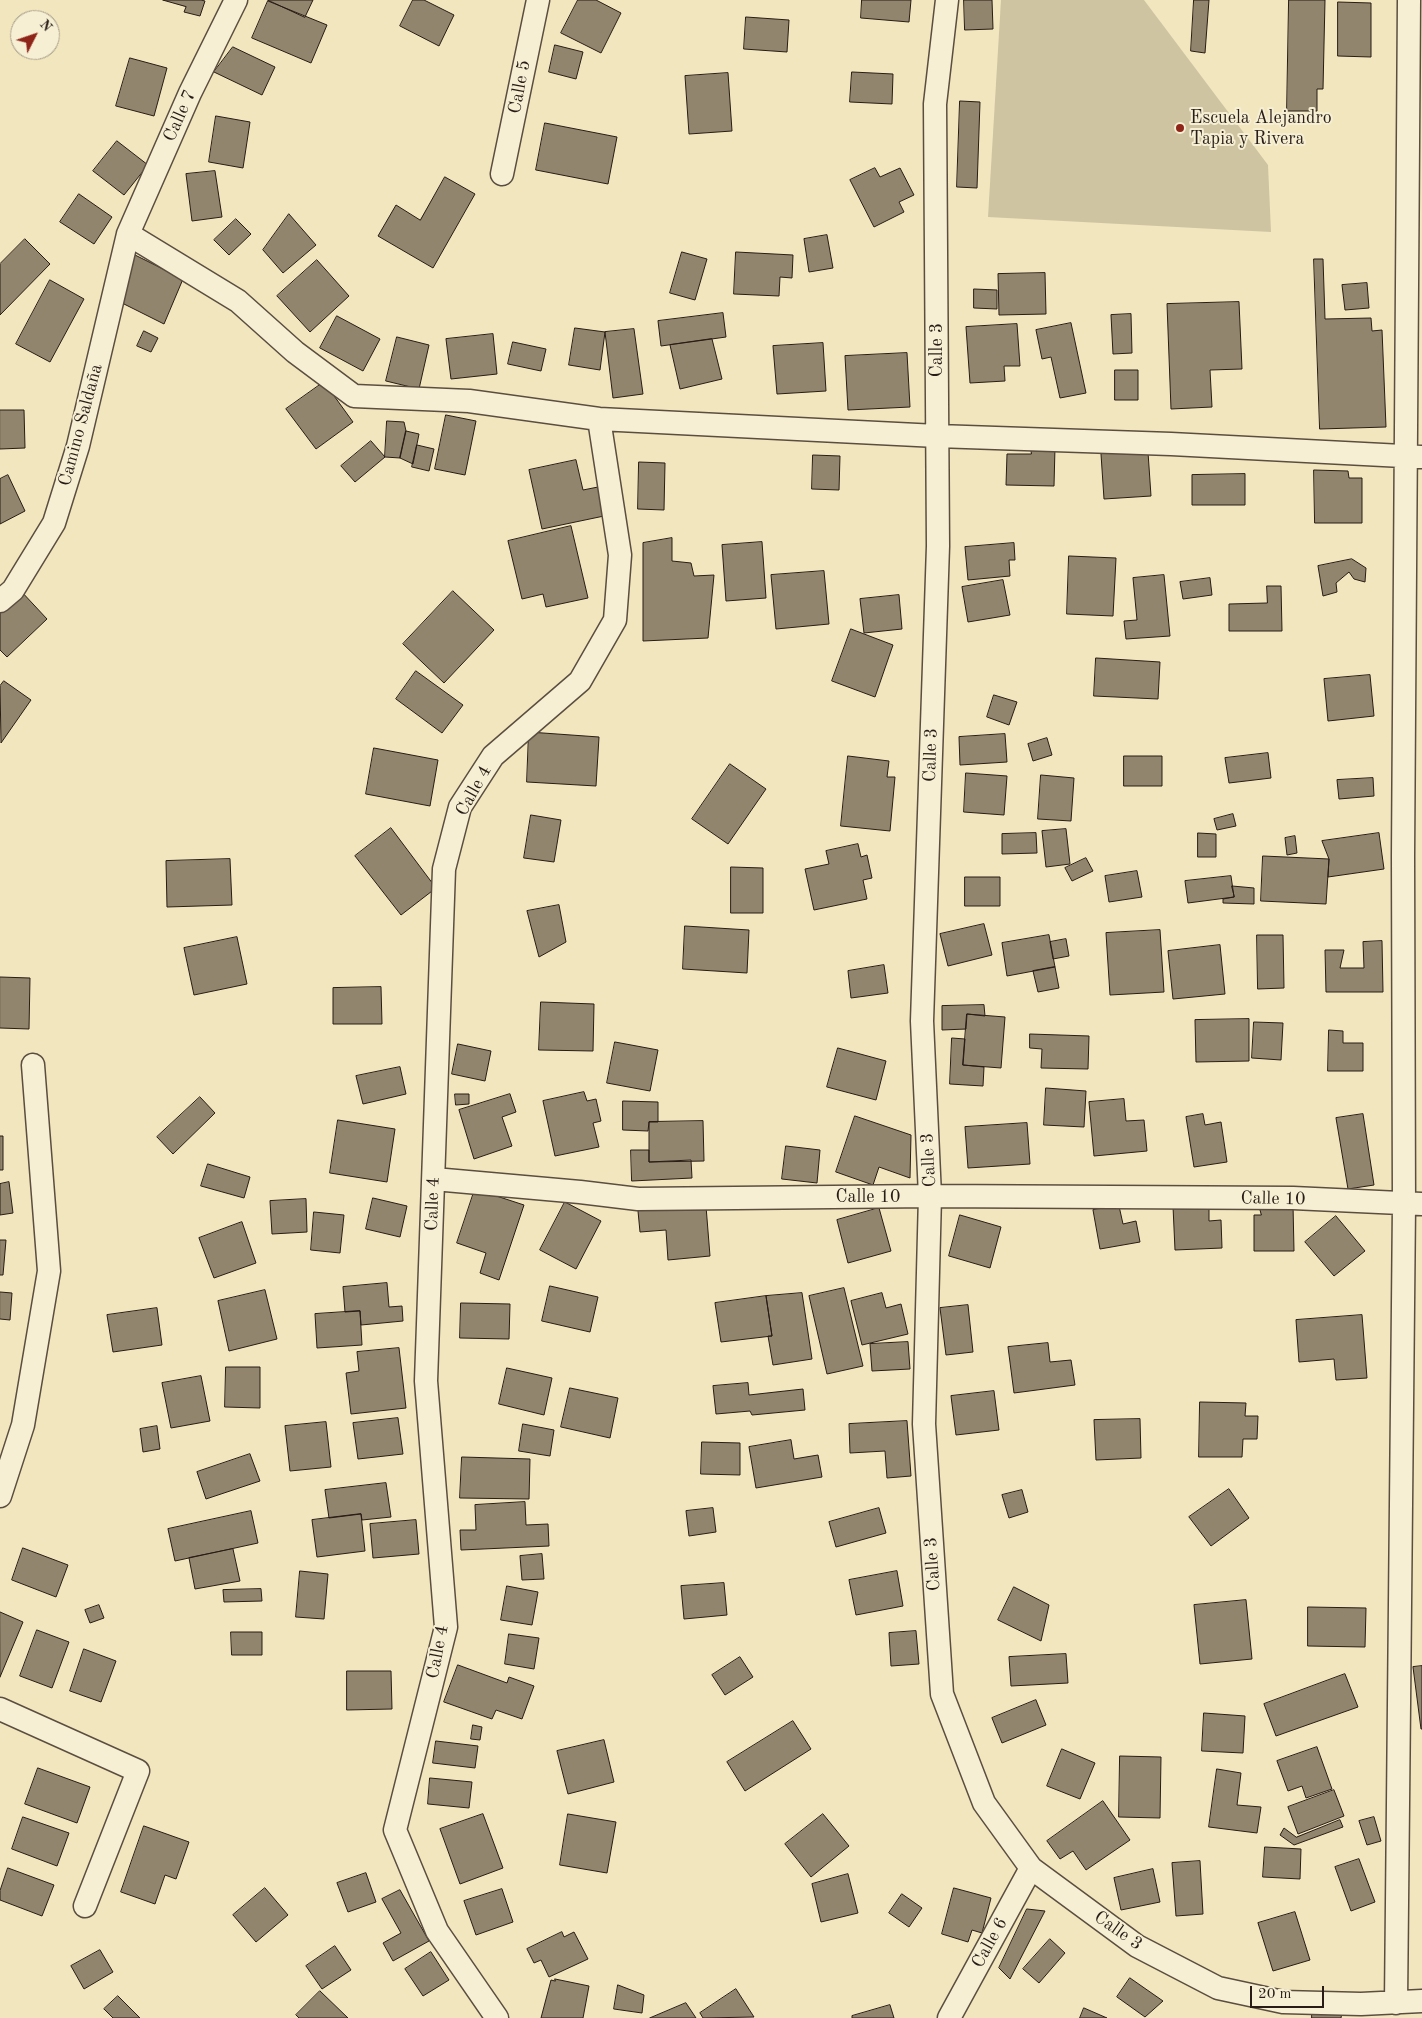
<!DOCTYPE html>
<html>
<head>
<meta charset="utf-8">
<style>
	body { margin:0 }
	#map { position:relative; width:1422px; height:2018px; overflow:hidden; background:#f1e6bd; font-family:"Old Standard TT",serif }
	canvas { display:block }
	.north { position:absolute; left:10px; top:10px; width:50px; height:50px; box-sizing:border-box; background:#f6efd4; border:1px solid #a49b88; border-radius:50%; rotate:49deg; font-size:14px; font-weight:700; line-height:20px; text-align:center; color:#291c16 }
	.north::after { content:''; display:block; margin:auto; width:18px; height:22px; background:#8f2418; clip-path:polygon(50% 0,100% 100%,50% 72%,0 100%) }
	.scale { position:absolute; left:1250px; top:1986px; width:74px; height:22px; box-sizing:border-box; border:2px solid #291c16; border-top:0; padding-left:6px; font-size:15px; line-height:18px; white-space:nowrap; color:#291c16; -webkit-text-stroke:4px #f6efd4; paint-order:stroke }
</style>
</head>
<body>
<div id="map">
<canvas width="1422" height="2018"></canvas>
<div class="north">N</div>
<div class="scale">20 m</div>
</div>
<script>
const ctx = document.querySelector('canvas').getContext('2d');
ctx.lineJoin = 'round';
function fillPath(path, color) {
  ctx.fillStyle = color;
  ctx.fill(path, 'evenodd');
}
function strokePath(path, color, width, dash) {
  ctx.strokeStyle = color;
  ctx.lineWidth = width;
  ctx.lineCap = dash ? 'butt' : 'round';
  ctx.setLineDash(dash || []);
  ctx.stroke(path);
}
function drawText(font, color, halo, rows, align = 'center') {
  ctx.font = font + ' "Old Standard TT",serif';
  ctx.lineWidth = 4;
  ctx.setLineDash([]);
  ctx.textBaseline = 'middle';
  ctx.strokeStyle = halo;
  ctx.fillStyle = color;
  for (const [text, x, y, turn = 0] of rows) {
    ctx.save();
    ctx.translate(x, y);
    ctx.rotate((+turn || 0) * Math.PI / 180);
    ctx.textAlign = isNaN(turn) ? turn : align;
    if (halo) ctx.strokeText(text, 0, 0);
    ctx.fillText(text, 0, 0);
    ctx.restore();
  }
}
fillPath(new Path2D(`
	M1001 0H1144L1268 165 1271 232 988 217Z`), '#cfc4a1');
const building = new Path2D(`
	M163 0H201L205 1 200 16 184 12 186 7Z
	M268 0H313L305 17Z
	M413 0H424L454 15 439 46 400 26Z
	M578 0H596L621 13 601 53 561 33Z
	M862 0H911L909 22 861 18Z
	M964 0H992L993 29 965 30Z
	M1194 0H1209L1205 53 1191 51Z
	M1289 0H1325L1323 89H1317V111H1287Z
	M268 1 327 25 311 63 252 38Z
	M1338 2 1371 3V57L1338 56Z
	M746 17 789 20 787 52 744 49Z
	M555 45 583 52 576 79 549 72Z
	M233 47 275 67 262 95 214 72Z
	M130 58 167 68 154 116 116 106Z
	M852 72 893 74 892 104 850 102Z
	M728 73 732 131 689 134 685 76Z
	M960 101 980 102 977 188 957 187Z
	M216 116 250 122 243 168 209 162Z
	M545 123 617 137 608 184 536 170Z
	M117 141 148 165 124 195 93 171Z
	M875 168 880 177 900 168 914 195 899 202 904 212 874 227 850 180Z
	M215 171 222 217 192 221 186 174Z
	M445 177 475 194 433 268 378 236 396 205 420 220Z
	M79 194 112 217 94 244 60 222Z
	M289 214 316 245 283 273 263 250Z
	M236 219 251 234 229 255 214 240Z
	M827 235 833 268 809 272 804 239Z
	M25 239 50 264 0 315V264Z
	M682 252 707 259 695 300 670 293Z
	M736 252 793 255 792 278 780 277 779 296 734 294Z
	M133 254 183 279 164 324 122 303Z
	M1314 259H1323L1325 319 1371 318 1372 331 1382 330 1386 427 1320 429Z
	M317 260 349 296 310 332 277 296Z
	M1045 273 1046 314 999 315 998 274Z
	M50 280 84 299 50 362 16 344Z
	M1367 283 1369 308 1345 310 1342 285Z
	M974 289 997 290V309L974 308Z
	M1239 302 1242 369 1210 370 1212 407 1171 409 1167 304Z
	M723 313 726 337 661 346 658 321Z
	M1131 314 1132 353 1113 354 1111 315Z
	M337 316 380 339 363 371 320 348Z
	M1071 323 1086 393 1060 398 1051 357 1042 359 1036 330Z
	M1017 324 1020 366H1004L1005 381 970 383 966 327Z
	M575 328 605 332 600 370 569 365Z
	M634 329 643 394 613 398 605 332Z
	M144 331 158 338 151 352 137 346Z
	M493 334 497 374 451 379 446 339Z
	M397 337 429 345 419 389 386 381Z
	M712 339 722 379 680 389 670 345Z
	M513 342 546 349 541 371 508 364Z
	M823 343 826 391 777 394 773 346Z
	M907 353 910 407 848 410 845 356Z
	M1115 370H1138V400H1115Z
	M324 382 353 422 316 449 286 409Z
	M0 410H24L25 448 0 449Z
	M446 415 476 421 465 475 435 469Z
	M387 421 404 422 406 431 400 458 385 457Z
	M406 431 419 434 413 464 400 458Z
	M371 441 385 457 355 482 341 466Z
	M417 445 434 449 429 471 412 467Z
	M1031 447H1055L1054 486 1006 485 1007 454H1031Z
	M1148 452 1151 496 1104 499 1101 454Z
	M813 455 840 456 839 490 812 489Z
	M576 460 583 490 598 487 604 516 542 529 529 470Z
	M639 462 665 463 664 510 638 509Z
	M1314 470 1348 471 1349 478H1362V523H1315Z
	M1245 474V505H1192V475Z
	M8 475 25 511 0 524V479Z
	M571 526 588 598 546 607 543 594 522 599 508 541Z
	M672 538V561L691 563 694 576 714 575 708 638 643 641V543Z
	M762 542 766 598 726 601 722 545Z
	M1014 543 1015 560H1009L1010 576 968 580 965 547Z
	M1069 556 1116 558 1113 616 1067 614Z
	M1352 559 1366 568 1365 582 1354 579 1349 572 1336 583 1337 592 1323 596 1318 566Z
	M824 571 829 624 776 629 771 575Z
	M1164 575 1170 636 1126 639 1124 621 1137 620 1133 578Z
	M1210 578 1212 595 1183 599 1180 582Z
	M1003 580 1010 615 968 622 962 587Z
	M1267 586H1281L1282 631H1229V604L1267 603Z
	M20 590 47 619 7 657 0 650V609Z
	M453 591 494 630 444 683 403 644Z
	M899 595 902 629 864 633 860 599Z
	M851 629 893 645 875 697 832 681Z
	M1096 658 1160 662 1158 699 1094 696Z
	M416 671 463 705 442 733 396 699Z
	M1370 675 1374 716 1328 721 1324 679Z
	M4 681 31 700 1 743 0 686Z
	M994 695 1017 702 1009 725 987 717Z
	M529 732 599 737 596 786 527 782Z
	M1005 734 1007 762 960 765 959 737Z
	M1047 738 1052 755 1033 761 1028 744Z
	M374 748 438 760 430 806 366 794Z
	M1268 753 1271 778 1229 783 1225 758Z
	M848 756 889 761 887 777H895L890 831 841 826Z
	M1124 756H1162V786H1124Z
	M730 764 766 789 728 844 692 819Z
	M966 773 1007 776 1004 815 964 812Z
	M1041 775 1074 778 1071 821 1038 819Z
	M1373 778 1374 796 1339 799 1337 780Z
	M1233 814 1236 826 1217 830 1214 819Z
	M531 815 561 820 554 862 524 858Z
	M391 828 436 888 401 915 355 856Z
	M1066 829 1070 864 1046 867 1042 831Z
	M1036 833 1037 853 1002 854V834Z
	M1198 833 1216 834V857H1198Z
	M1379 833 1384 869 1328 877 1329 859 1322 841Z
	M1295 836 1297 853 1287 855 1285 838Z
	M858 844 861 857 867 855 872 878 863 880 867 899 814 910 805 869 829 864 826 851Z
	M1263 856 1329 859 1326 904 1261 901Z
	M1086 858 1093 871 1072 881 1065 868Z
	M230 859 232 905 167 907 166 861Z
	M731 867 763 868V913H731Z
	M1137 871 1142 897 1109 902 1105 876Z
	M1231 876 1234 897 1188 903 1185 881Z
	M965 877H1000V906H965Z
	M1232 886 1254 888V904L1223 903V899L1234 897Z
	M559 905 566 942 539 957 527 911Z
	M984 924 992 955 948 966 940 934Z
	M685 926 749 930 747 973 683 969Z
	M1160 930 1164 992 1110 995 1106 933Z
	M1049 935 1055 967 1007 976 1002 943Z
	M1257 935H1283L1284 988 1258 989Z
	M237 937 247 984 194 995 184 948Z
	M1066 939 1069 956 1053 959 1050 942Z
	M1382 941 1383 992H1326L1325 950H1344L1340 968H1364L1363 942Z
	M1220 945 1225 994 1173 999 1168 951Z
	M884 965 888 993 851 998 848 971Z
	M1055 967 1059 988 1038 992 1033 971Z
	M0 977 30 978 29 1029 0 1028Z
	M381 987 382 1024H333V988Z
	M541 1002 594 1004 593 1051 539 1050Z
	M984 1005 985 1016 967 1014 966 1029 942 1030V1006Z
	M967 1014 1005 1017 1001 1068 963 1065Z
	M1249 1019V1061L1196 1062 1195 1020Z
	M1254 1022 1283 1023 1281 1060 1252 1058Z
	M1329 1030 1343 1031V1043H1363V1071H1328Z
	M1030 1034 1089 1036 1088 1069 1041 1068 1042 1049 1030 1048Z
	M952 1038 965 1039 963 1065 984 1067 983 1086 950 1084Z
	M615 1042 658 1050 650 1091 607 1083Z
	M458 1044 491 1051 485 1081 452 1074Z
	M838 1048 886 1061 876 1100 827 1087Z
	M400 1067 406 1094 363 1104 356 1076Z
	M1046 1088 1086 1091 1084 1127 1044 1125Z
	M584 1092 587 1101 596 1099 601 1121 593 1123 599 1147 555 1156 543 1101Z
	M455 1094H469V1104L456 1105Z
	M510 1094 516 1112 502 1117 512 1146 474 1159 459 1110Z
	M200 1097 215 1113 173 1154 157 1137Z
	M1124 1099 1126 1121 1144 1120 1147 1151 1094 1156 1089 1102Z
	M623 1101 658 1102V1122H649L648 1131 623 1130Z
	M1203 1114 1205 1125 1221 1122 1227 1162 1194 1167 1186 1117Z
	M1363 1114 1374 1185 1348 1189 1336 1118Z
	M855 1116 911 1135 910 1178 879 1167 873 1185 836 1172Z
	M338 1120 395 1129 387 1182 330 1173Z
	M703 1121 704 1161 649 1162V1122Z
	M1027 1123 1030 1164 968 1168 965 1127Z
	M0 1136H3V1170H0Z
	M786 1146 820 1150 817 1183 782 1179Z
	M631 1150H649V1162L691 1160 692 1178 632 1181Z
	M208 1164 250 1177 244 1198 201 1186Z
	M9 1182 13 1213 0 1215V1184Z
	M475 1189 524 1205 499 1280 480 1273 486 1253 457 1243Z
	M373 1198 407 1206 400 1237 366 1229Z
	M306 1199 307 1232 272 1234 270 1201Z
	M565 1202 601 1221 576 1269 540 1250Z
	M1209 1205V1221L1221 1220 1222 1248 1175 1250 1173 1206Z
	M1259 1205H1293L1294 1251H1254V1215H1261Z
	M706 1206 710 1256 668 1260 666 1230 640 1232 638 1211Z
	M1119 1206 1123 1224 1136 1221 1140 1242 1100 1249 1093 1210Z
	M879 1208 891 1251 848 1263 837 1220Z
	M314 1212 344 1215 340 1253 311 1250Z
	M960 1215 1001 1227 990 1268 949 1256Z
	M1336 1216 1365 1251 1334 1276 1305 1242Z
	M242 1222 256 1263 214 1278 199 1238Z
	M0 1240H6L3 1275H0Z
	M387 1283 389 1307 402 1306 403 1321 361 1325 360 1311 345 1312 343 1287Z
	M550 1286 598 1297 590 1332 542 1321Z
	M844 1288 863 1366 827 1374 809 1296Z
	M265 1290 277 1339 229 1351 218 1301Z
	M0 1292 12 1293 10 1320 0 1319Z
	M802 1293 812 1359 773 1365 768 1336H772L766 1296Z
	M882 1293 886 1308 901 1304 908 1334 862 1345 851 1301Z
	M766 1296 772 1336 721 1342 715 1303Z
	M461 1303 510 1304 509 1339 460 1338Z
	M968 1305 973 1352 946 1355 940 1308Z
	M157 1308 162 1345 113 1352 107 1315Z
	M360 1311 362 1345 317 1348 315 1314Z
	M1362 1315 1367 1378 1336 1380 1334 1359 1299 1362 1296 1320Z
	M908 1342 910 1369 872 1371 870 1344Z
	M1048 1343 1050 1362 1071 1360 1075 1385 1014 1393 1008 1347Z
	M399 1348 406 1408 351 1414 346 1373 359 1371 357 1352Z
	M226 1367H260V1408L225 1407Z
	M507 1368 552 1378 544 1415 499 1404Z
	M201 1376 210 1421 171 1428 162 1383Z
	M748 1383 749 1395 803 1389 805 1410 752 1415 750 1411 716 1414 713 1386Z
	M570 1388 618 1398 610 1438 561 1427Z
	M994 1391 999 1430 956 1435 951 1396Z
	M1200 1402 1246 1403 1245 1416H1258L1257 1439H1243L1242 1457H1199Z
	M398 1418 403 1454 358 1459 353 1423Z
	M1140 1419 1141 1458 1096 1460 1094 1420Z
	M907 1421 911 1476 887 1478 885 1451 850 1453 849 1424Z
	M326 1422 331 1467 290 1471 285 1426Z
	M523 1424 554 1430 550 1456 519 1451Z
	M157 1426 160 1449 143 1452 140 1429Z
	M791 1440 794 1459 818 1455 822 1477 756 1488 749 1447Z
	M702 1442 740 1443V1475L701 1474Z
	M250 1454 260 1481 206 1499 197 1472Z
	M462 1457 530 1459 529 1499 460 1498Z
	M386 1483 391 1517 362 1520 361 1514 329 1518 325 1490Z
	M1229 1489 1249 1518 1211 1546 1189 1517Z
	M1022 1490 1028 1512 1009 1518 1002 1495Z
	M525 1502 526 1525 548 1524 549 1546 461 1550 460 1530H476L475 1505Z
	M713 1508 716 1532 689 1536 686 1511Z
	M879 1508 886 1533 836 1547 829 1522Z
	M251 1511 258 1543 175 1561 168 1529Z
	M361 1514 365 1551 317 1557 312 1520Z
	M416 1520 419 1554 373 1558 370 1524Z
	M23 1548 68 1565 56 1597 12 1580Z
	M233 1549 240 1581 195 1589 189 1558Z
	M542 1554 544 1579 522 1580 520 1556Z
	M300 1571 328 1574 324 1619 296 1617Z
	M897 1571 903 1606 856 1615 849 1580Z
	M724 1583 727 1615 684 1619 681 1586Z
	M507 1586 538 1592 532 1625 501 1620Z
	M1014 1587 1049 1605 1041 1641 998 1620Z
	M261 1589 262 1601 224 1602 223 1590Z
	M1246 1600 1252 1659 1200 1664 1194 1605Z
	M99 1605 104 1618 90 1623 85 1610Z
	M1308 1607 1366 1608 1365 1647 1308 1646Z
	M0 1612 23 1622 0 1677Z
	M37 1630 69 1642 52 1688 20 1676Z
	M916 1631 919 1664 891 1666 889 1633Z
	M231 1632H262V1655H232Z
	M509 1634 539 1638 534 1669 505 1664Z
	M84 1649 116 1661 101 1702 70 1691Z
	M1066 1654 1068 1683 1011 1686 1009 1657Z
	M740 1657 753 1677 725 1695 712 1675Z
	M458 1665 507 1683 509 1677 534 1686 522 1719 496 1710 492 1719 444 1702Z
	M1422 1666V1729H1421L1413 1667Z
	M347 1671H391L392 1709 347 1710Z
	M1345 1674 1358 1707 1276 1736 1264 1704Z
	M1036 1700 1046 1725 1002 1743 992 1718Z
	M1204 1713 1245 1716 1243 1753 1202 1751Z
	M793 1721 811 1749 745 1791 727 1762Z
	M473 1725 482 1727 480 1740 471 1739Z
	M604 1740 614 1782 568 1794 557 1751Z
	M436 1741 478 1746 475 1768 433 1763Z
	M1317 1747 1332 1789 1306 1798 1302 1786 1288 1791 1277 1761Z
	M1062 1749 1095 1763 1080 1799 1047 1786Z
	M1120 1756 1161 1757 1160 1818 1119 1817Z
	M38 1768 90 1787 77 1823 25 1804Z
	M1217 1769 1241 1773 1237 1805 1261 1807 1257 1833 1209 1827Z
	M430 1778 472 1782 469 1808 428 1804Z
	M1334 1790 1344 1816 1298 1834 1288 1807Z
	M1103 1801 1130 1840 1086 1870 1073 1851 1060 1859 1047 1841Z
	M483 1814 503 1868 460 1884 440 1829Z
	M568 1814 616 1822 607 1873 560 1865Z
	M823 1814 849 1846 811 1877 785 1844Z
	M23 1817 69 1833 57 1866 12 1849Z
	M1374 1817 1381 1841 1367 1845 1359 1821Z
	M1340 1820 1343 1827 1294 1845 1280 1835 1284 1828 1296 1837Z
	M144 1826 189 1842 176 1879 165 1875 155 1904 121 1892Z
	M1265 1847 1301 1849 1300 1879 1263 1877Z
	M1359 1859 1375 1902 1351 1911 1335 1867Z
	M1200 1861 1203 1914 1176 1916 1172 1863Z
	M8 1868 54 1885 42 1916 0 1900V1891Z
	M1153 1869 1160 1902 1121 1910 1114 1878Z
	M366 1873 376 1902 348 1912 337 1883Z
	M848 1874 858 1913 821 1922 812 1884Z
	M265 1888 288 1915 256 1942 233 1915Z
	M954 1888 991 1898 982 1933 972 1930 968 1942 942 1934Z
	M502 1889 513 1922 476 1935 464 1901Z
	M400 1890 429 1941 393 1961 383 1943 401 1933 382 1899Z
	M902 1894 922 1908 909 1927 889 1913Z
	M1027 1909 1045 1911 1010 1979 999 1968Z
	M1295 1912 1310 1960 1273 1971 1258 1923Z
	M562 1932 564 1937 574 1932 588 1959 549 1977 541 1960 534 1963 527 1949Z
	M1050 1939 1065 1953 1039 1983 1023 1969Z
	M335 1946 351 1970 322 1989 306 1966Z
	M100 1950 113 1972 84 1989 71 1966Z
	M431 1952 449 1980 423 1996 405 1969Z
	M1130 1978 1163 2001 1145 2017 1117 1997Z
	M555 1979 589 1986 583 2018H541L551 1980 555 1981Z
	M618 1985 644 1995 642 2013 614 2009Z
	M736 1989 754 2017 703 2018 700 2013Z
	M320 1991 348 2018H299L296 2015Z
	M118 1996 140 2018H113L104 2009Z
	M686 2003 696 2018H650Z
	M890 2005 894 2018H852V2016Z
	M1084 2008 1107 2018H1080Z
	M1312 2010 1342 2012 1341 2018H1312Z`);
fillPath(building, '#91856d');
strokePath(building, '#291c16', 1);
const minor = new Path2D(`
	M947 0 935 104 938 546 922 1021 930 1196 924 1424 942 1694 984 1803 1031 1868 1137 1946 1218 1988 1283 2002 1361 2004 1422 2001
	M502 174 538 0
	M128 234 238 301 295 352 354 396 469 401 599 419 937 436 1171 444 1422 457
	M0 601 13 590 54 523 78 446 128 234 190 93 236 0
	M434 1179 580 1192 638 1199 930 1196 1293 1198 1422 1204
	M0 1496 23 1425 49 1271 33 1065
	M0 1709 138 1771 85 1906
	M1396 2003 1404 1205 1403 856 1409 0
	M497 2018 437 1931 395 1830 446 1627 426 1381 444 869 460 807 493 756 580 681 615 620 620 555 599 419
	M949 2018 1031 1868`);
strokePath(minor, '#5b4e40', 25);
strokePath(minor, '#f6efd4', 22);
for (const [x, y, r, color] of [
	[1180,128,5,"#8f2418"]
]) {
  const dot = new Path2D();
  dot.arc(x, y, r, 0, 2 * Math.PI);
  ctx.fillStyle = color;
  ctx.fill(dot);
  strokePath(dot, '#f6efd4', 2);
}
drawText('18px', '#291c16', '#f6efd4', [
	["Calle 5",520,87,-79],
	["Calle 7",180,116,-66],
	["Calle 3",937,350,-90],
	["Camino Saldaña",81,425,-75],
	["Calle 3",931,755,-88],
	["Calle 4",474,791,-61],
	["Calle 3",929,1160,-93],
	["Calle 10",868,1197],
	["Calle 10",1273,1199,1],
	["Calle 4",433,1204,-88],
	["Calle 3",933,1564,-94],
	["Calle 4",438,1652,-79],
	["Calle 3",1118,1931,35],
	["Calle 6",990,1943,-61]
]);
drawText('18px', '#291c16', '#f6efd4', [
	["Escuela Alejandro",1190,118],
	["Tapia y Rivera",1190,139]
], 'left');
</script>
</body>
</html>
